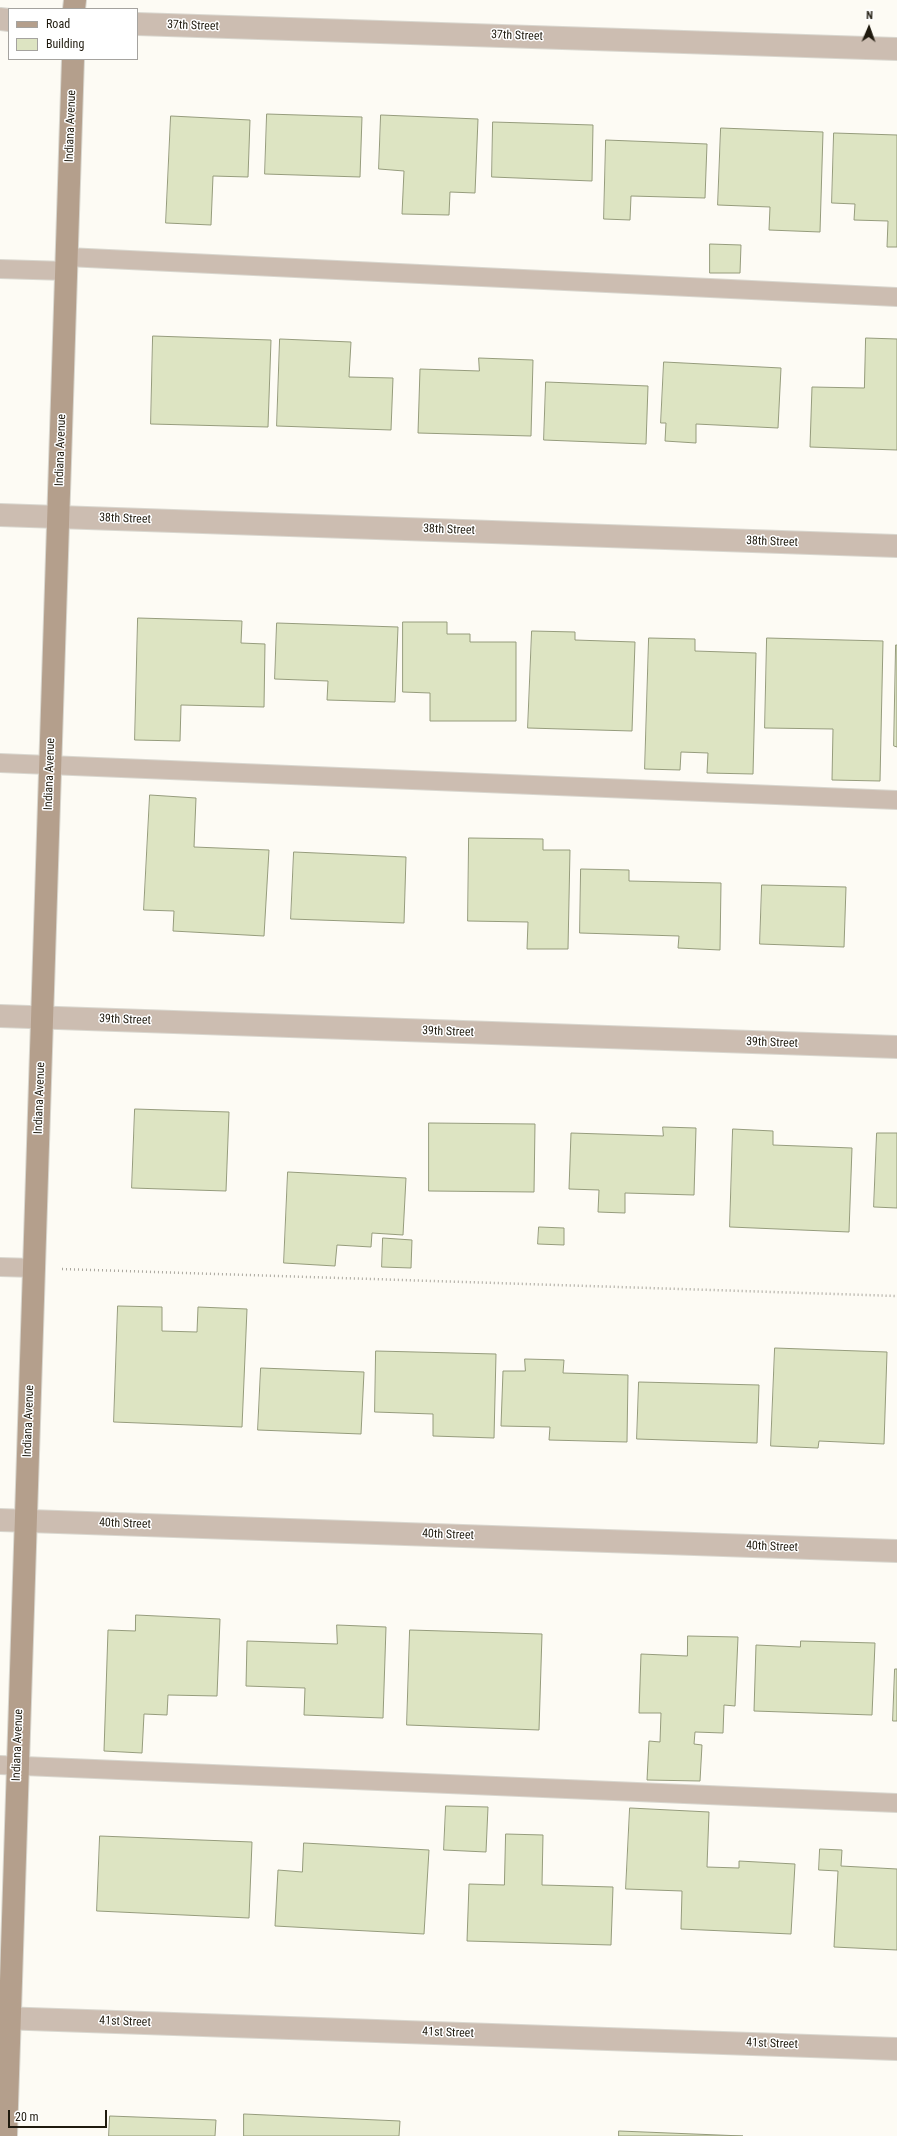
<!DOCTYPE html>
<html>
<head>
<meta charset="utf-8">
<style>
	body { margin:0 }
	#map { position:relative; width:897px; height:2136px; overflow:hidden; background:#fdfbf4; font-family:"Roboto Condensed",sans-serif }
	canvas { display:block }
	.legend { position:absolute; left:8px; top:8px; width:130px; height:52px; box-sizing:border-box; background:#fff; border:1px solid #a5a39f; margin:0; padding:5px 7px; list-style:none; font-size:12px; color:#1f1a0e }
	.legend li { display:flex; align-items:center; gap:8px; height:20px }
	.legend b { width:20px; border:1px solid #a5a39f }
	.north { position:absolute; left:849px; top:8px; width:40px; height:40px; -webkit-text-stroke:3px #fff; paint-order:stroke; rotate:2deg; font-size:11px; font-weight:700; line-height:16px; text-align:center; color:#1f1a0e }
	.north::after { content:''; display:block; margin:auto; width:14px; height:18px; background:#1f1a0e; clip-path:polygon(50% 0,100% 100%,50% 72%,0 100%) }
	.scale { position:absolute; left:8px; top:2110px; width:99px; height:18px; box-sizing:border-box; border:2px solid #1f1a0e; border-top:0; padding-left:5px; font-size:12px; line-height:14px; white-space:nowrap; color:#1f1a0e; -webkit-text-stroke:3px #fff; paint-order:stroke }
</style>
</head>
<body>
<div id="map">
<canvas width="897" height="2136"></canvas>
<ul class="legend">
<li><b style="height:5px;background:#b49f8c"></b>Road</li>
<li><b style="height:11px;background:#dde4c2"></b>Building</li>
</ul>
<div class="north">N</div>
<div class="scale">20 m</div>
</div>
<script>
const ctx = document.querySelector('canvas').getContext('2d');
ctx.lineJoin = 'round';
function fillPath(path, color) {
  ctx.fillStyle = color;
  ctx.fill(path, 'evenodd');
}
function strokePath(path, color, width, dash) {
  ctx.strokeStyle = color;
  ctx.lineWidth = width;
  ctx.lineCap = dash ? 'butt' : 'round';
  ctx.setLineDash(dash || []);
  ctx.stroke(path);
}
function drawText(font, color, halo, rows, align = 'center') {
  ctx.font = font + ' "Roboto Condensed",sans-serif';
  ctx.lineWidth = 3;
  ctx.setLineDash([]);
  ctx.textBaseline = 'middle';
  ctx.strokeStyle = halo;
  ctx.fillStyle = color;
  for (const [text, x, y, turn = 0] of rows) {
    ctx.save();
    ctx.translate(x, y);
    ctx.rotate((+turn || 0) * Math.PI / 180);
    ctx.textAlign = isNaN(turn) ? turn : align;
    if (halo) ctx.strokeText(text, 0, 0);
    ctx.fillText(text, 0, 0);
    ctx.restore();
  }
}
const building = new Path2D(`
	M267 114 362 117 360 177 265 174Z
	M381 115 478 119 475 193 450 192 449 215 402 214 404 171 379 169Z
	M171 116 250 120 248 177 213 176 211 225 166 223Z
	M493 122 593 125 592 181 492 177Z
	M721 128 823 132 820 232 769 230 770 207 718 205Z
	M834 133 897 135V247H887L888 221 854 220 855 204 832 203Z
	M606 140 707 144 705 198 631 196 630 220 604 219Z
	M710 244 741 245 740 273H710Z
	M153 336 271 340 268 427 151 424Z
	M866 338 897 339V450L810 447 812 387 864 388Z
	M280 339 351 342 349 377 393 378 391 430 277 426Z
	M479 358 533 360 531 436 418 433 420 369 479 371Z
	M664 362 781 368 778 428 696 424V443L665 441 666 423H661Z
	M546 382 648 386 646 444 544 440Z
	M138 618 242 621 241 643 265 644 264 707 181 705 180 741 135 740Z
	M403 622H447V634H470V642H516V721H430V693L403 692Z
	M277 623 398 627 395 702 327 700 328 681 275 679Z
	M532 631 575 632V640L635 642 632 731 528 728Z
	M649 638 695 639V651L756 653 753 774 707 773 708 753 681 752 680 770 645 769Z
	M767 638 883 641 880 781 832 780 833 729 765 728Z
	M896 645H897V747L894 746Z
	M150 795 196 798 194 847 269 850 264 936 173 931 174 911 144 910Z
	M469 838 543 839V850H570L568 949H527L528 922 468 921Z
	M294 852 406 857 404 923 291 919Z
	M581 869 629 870V881L721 883 720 950 678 948 679 936 580 933Z
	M762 885 846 887 844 947 760 944Z
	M135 1109 229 1112 226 1191 132 1188Z
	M429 1123 535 1124 534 1192 429 1191Z
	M663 1127 696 1128 694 1195 625 1193V1213L598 1212 599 1190 569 1189 571 1133 663 1136Z
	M733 1129 773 1131V1145L852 1148 849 1232 730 1227Z
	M877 1133H897V1208L874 1207Z
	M288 1172 406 1178 403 1235 372 1233 371 1247 337 1245 335 1266 284 1263Z
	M539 1227 564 1228V1245L538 1244Z
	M383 1238 412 1240 411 1268 382 1267Z
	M118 1306 162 1307V1331L197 1332 198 1307 247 1309 242 1427 114 1422Z
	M775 1348 887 1352 884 1444 819 1441 818 1448 771 1446Z
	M376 1351 496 1354 494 1438 433 1436V1414L375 1412Z
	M525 1359 564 1360 563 1373 628 1375 627 1442 549 1440 550 1427 501 1426 503 1371H525Z
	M261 1368 364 1372 361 1434 258 1430Z
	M639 1382 759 1385 757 1443 637 1439Z
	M136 1615 220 1619 217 1696 168 1695 167 1715 144 1714 142 1753 104 1751 108 1630 135 1631Z
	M337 1625 386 1627 383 1718 304 1715 305 1688 246 1686 247 1641 337 1644Z
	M410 1630 542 1634 539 1730 407 1725Z
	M688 1636 738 1637 735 1706 724 1705 723 1733 695 1732 694 1744 702 1745 700 1781 647 1780 649 1741 660 1742 661 1713H639L641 1654 687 1656Z
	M801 1641 875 1643 872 1715 754 1711 756 1645 800 1647Z
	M895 1669H897V1721H893Z
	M446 1806 488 1807 486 1852 444 1850Z
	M630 1808 709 1812 707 1867 739 1868V1861L795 1864 791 1934 681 1929 682 1891 626 1889Z
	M506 1834 543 1835 542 1885 613 1887 611 1945 467 1941 469 1884 504 1885Z
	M100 1836 252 1842 249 1918 97 1911Z
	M304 1843 429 1850 424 1934 275 1926 278 1870 302 1872Z
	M820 1849 842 1850 841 1866 897 1869V1950L834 1947 838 1871 819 1870Z
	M244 2114 400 2121 399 2136H244Z
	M110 2116 216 2120 215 2136H109Z
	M619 2131 743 2136H619Z`);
fillPath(building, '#dde4c2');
strokePath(building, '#969c7c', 1);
const lane = new Path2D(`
	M67 257 897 297
	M0 269 66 271
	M0 763 897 800
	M0 1267 34 1268
	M0 1765 897 1803`);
const street = new Path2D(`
	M0 19 9 20
	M137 24 897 49
	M0 515 897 546
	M0 1016 897 1047
	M0 1520 897 1551
	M0 2018 897 2049`);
const secondary = new Path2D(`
	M74 9 75 0
	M6 2136 73 59`);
strokePath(lane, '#d9d7cf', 20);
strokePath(street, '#d9d7cf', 24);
strokePath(secondary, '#d9d7cf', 24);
strokePath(new Path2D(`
	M62 1269 897 1296`), '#aaa79e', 2.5, [1, 3]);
strokePath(lane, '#ccbdb1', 18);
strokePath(street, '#ccbdb1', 22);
strokePath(secondary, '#b49f8c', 22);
drawText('12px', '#1f1a0e', '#fff', [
	["37th Street",193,26,2],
	["37th Street",517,36,2],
	["Indiana Avenue",71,126,-88],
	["Indiana Avenue",61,450,-88],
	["38th Street",125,519,2],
	["38th Street",449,530,2],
	["38th Street",772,542,2],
	["Indiana Avenue",50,774,-88],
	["39th Street",125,1020,2],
	["39th Street",448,1032,2],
	["39th Street",772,1043,2],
	["Indiana Avenue",40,1098,-88],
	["Indiana Avenue",29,1421,-88],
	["40th Street",125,1524,2],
	["40th Street",448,1535,2],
	["40th Street",772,1547,2],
	["Indiana Avenue",18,1745,-88],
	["41st Street",125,2022,2],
	["41st Street",448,2033,2],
	["41st Street",772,2044,2]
]);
</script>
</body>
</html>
